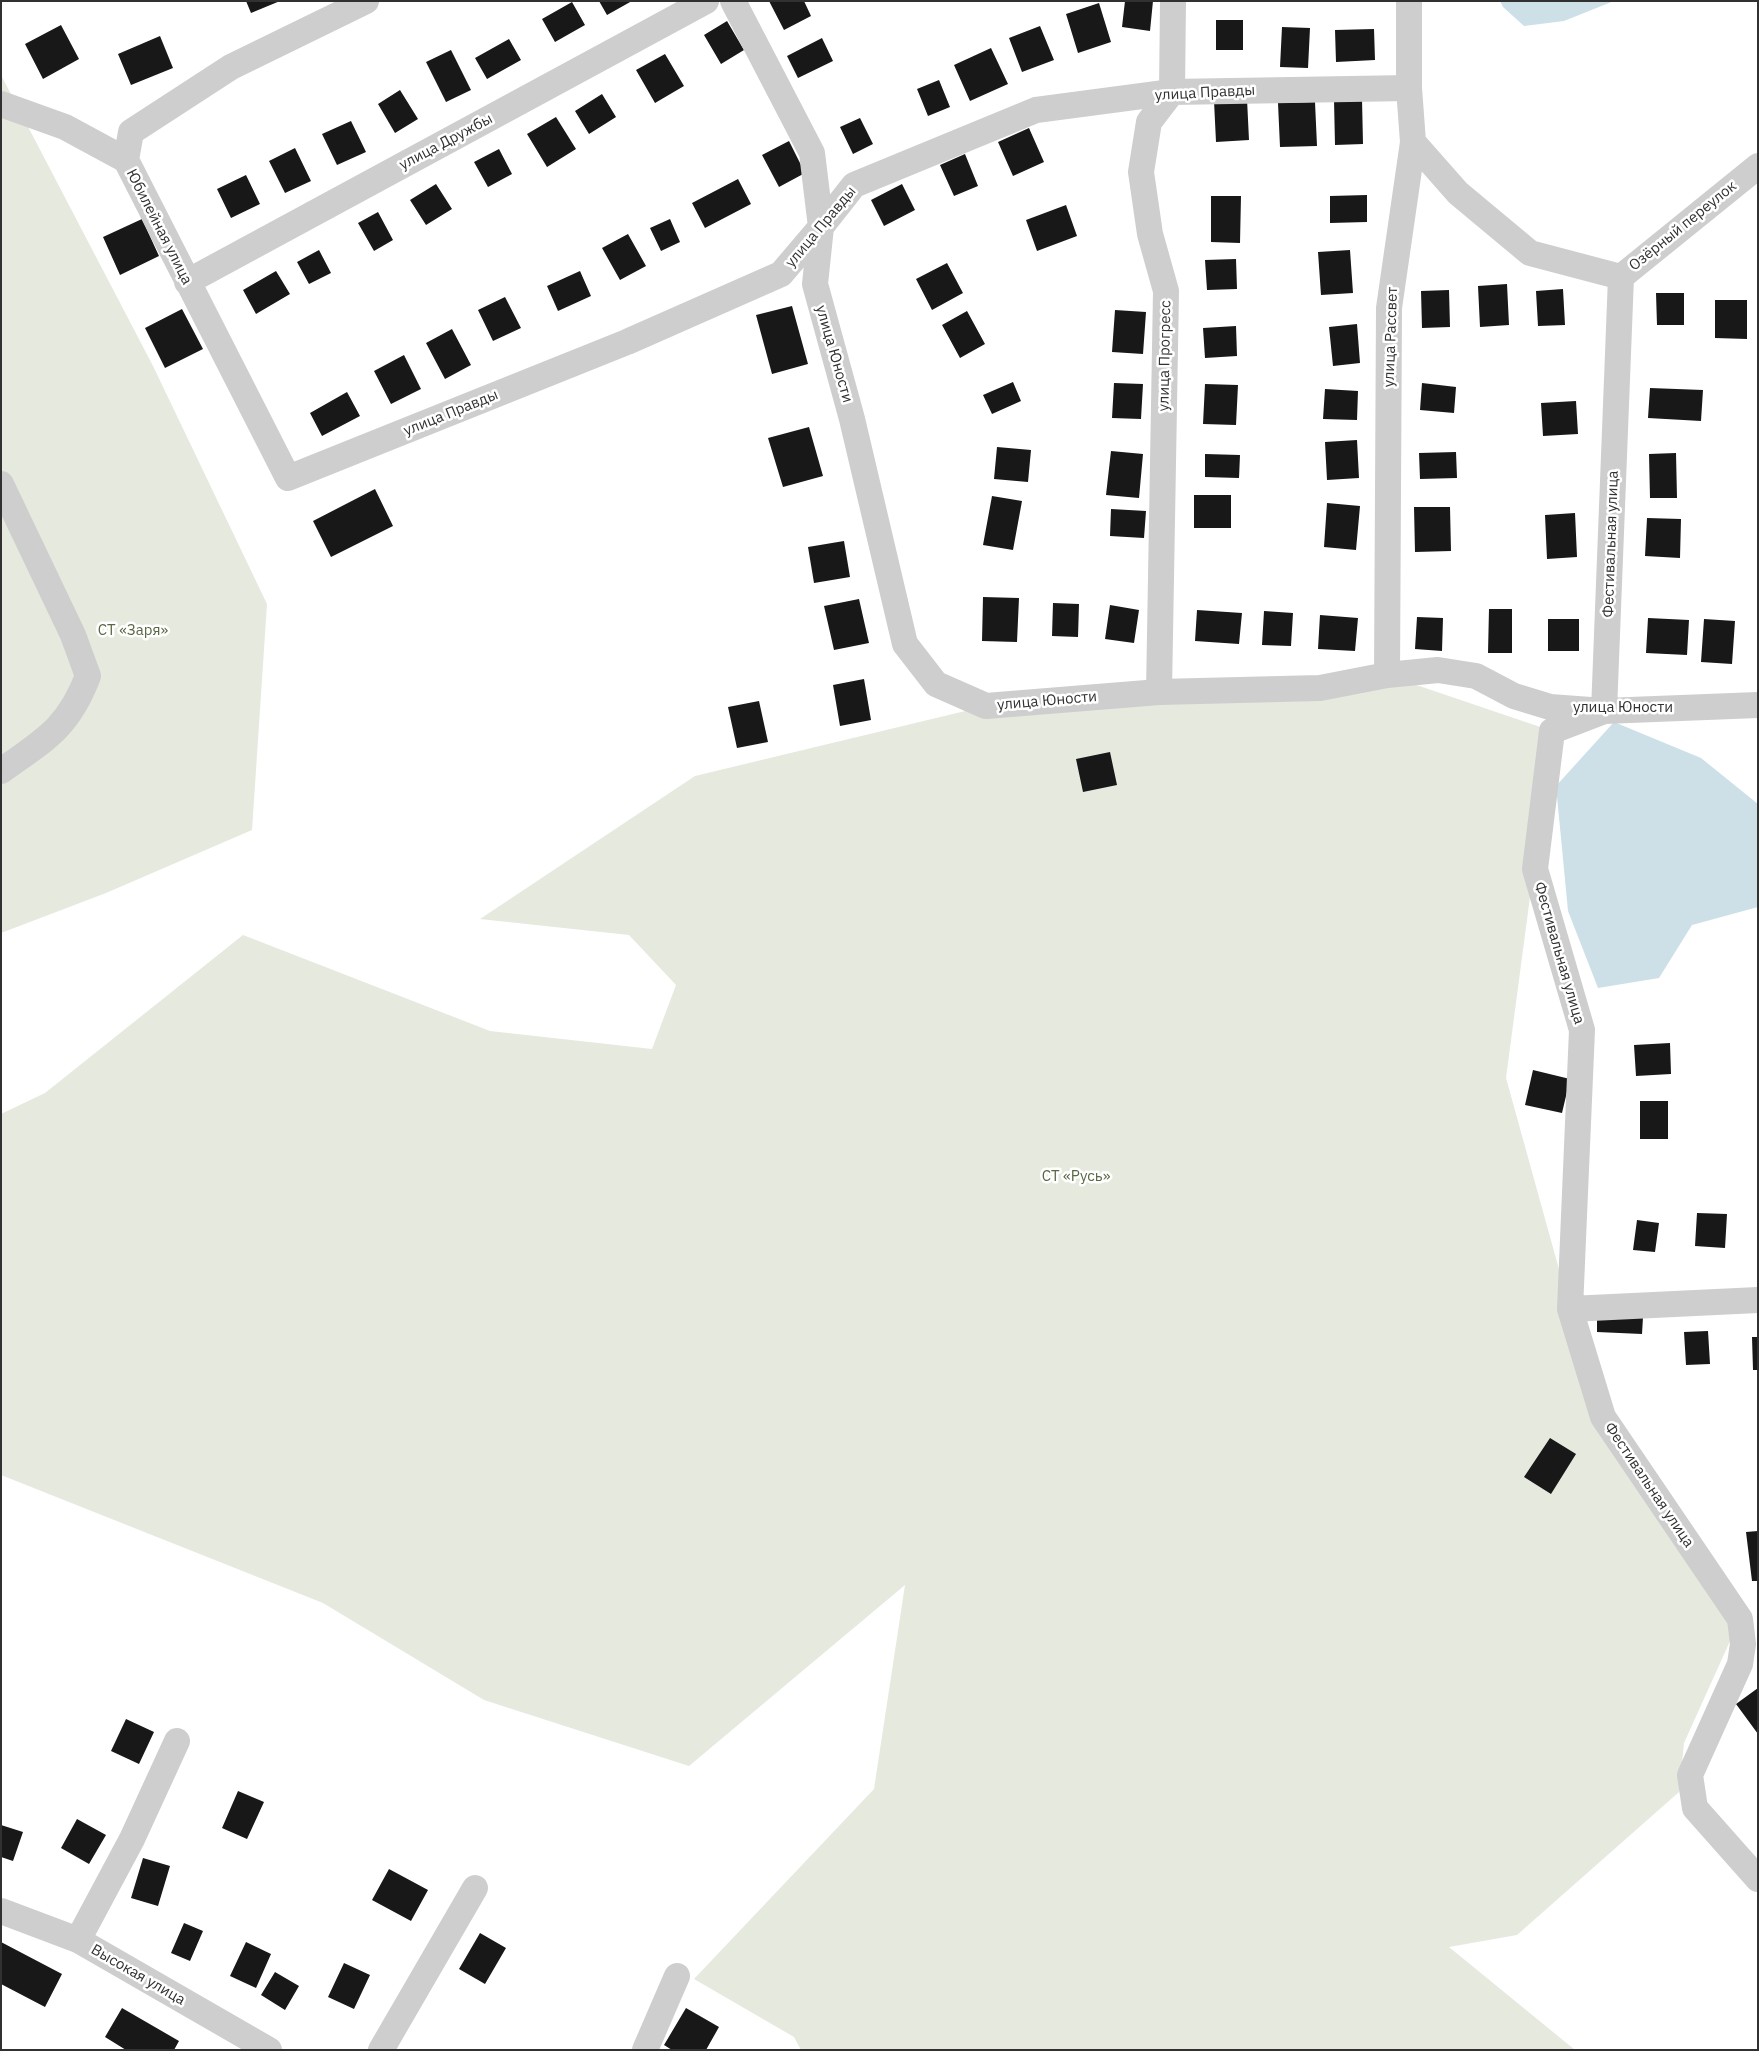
<!DOCTYPE html>
<html>
<head>
<meta charset="utf-8">
<style>
	body { margin:0 }
	#map { position:relative; width:1759px; height:2051px; overflow:hidden; background:#fff; font-family:"IBM Plex Sans",sans-serif }
	canvas { display:block }
	.frame { position:absolute; inset:0; border:2px solid #313131; pointer-events:none }
</style>
</head>
<body>
<div id="map">
<canvas width="1759" height="2051"></canvas>
<div class="frame"></div>
</div>
<script>
const ctx = document.querySelector('canvas').getContext('2d');
ctx.lineJoin = 'round';
function fillPath(path, color) {
  ctx.fillStyle = color;
  ctx.fill(path, 'evenodd');
}
function strokePath(path, color, width, dash) {
  ctx.strokeStyle = color;
  ctx.lineWidth = width;
  ctx.lineCap = dash ? 'butt' : 'round';
  ctx.setLineDash(dash || []);
  ctx.stroke(path);
}
function drawText(font, color, halo, rows, align = 'center') {
  ctx.font = font + ' "IBM Plex Sans",sans-serif';
  ctx.lineWidth = 5;
  ctx.setLineDash([]);
  ctx.textBaseline = 'middle';
  ctx.strokeStyle = halo;
  ctx.fillStyle = color;
  for (const [text, x, y, turn = 0] of rows) {
    ctx.save();
    ctx.translate(x, y);
    ctx.rotate((+turn || 0) * Math.PI / 180);
    ctx.textAlign = isNaN(turn) ? turn : align;
    if (halo) ctx.strokeText(text, 0, 0);
    ctx.fillText(text, 0, 0);
    ctx.restore();
  }
}
fillPath(new Path2D(`
	M1 75 153 366 267 604 252 830 106 893 1 933Z
	M1387 675 1552 731 1506 1078 1570 1309 1603 1417 1740 1619 1684 1743 1679 1792 1517 1935 1449 1947 1575 2050H801L794 2037 694 1979 874 1789 905 1585 689 1766 484 1700 323 1603 1 1475V1114L45 1093 243 935 490 1031 652 1049 676 985 629 935 480 919 695 776 986 706Z`), '#e5e9de');
fillPath(new Path2D(`
	M1500 1H1614L1564 21 1524 26 1503 7Z
	M1614 722 1701 758 1758 804V907L1692 925 1659 978 1598 988 1568 911 1556 786Z`), '#cde0e7');
fillPath(new Path2D(`
	M246 1H280L251 13Z
	M599 1H632L607 15Z
	M769 1H804L811 16 784 30Z
	M1125 1H1153L1150 31 1122 27Z
	M572 2 585 25 555 42 542 19Z
	M1099 3 1111 42 1078 53 1066 14Z
	M1216 20H1243V50H1216Z
	M727 21 744 50 721 64 704 35Z
	M61 25 79 59 43 79 25 44Z
	M1040 26 1054 60 1022 72 1009 38Z
	M1282 27 1310 28 1308 68 1280 67Z
	M1374 29 1375 60 1336 62 1335 30Z
	M160 36 173 68 131 85 118 54Z
	M822 38 833 61 798 78 787 56Z
	M509 39 521 60 487 79 475 58Z
	M991 48 1008 84 970 101 954 65Z
	M451 50 471 90 446 102 426 62Z
	M665 54 684 86 655 103 636 70Z
	M939 80 950 107 928 116 917 89Z
	M400 90 418 119 395 133 378 104Z
	M602 94 616 117 589 134 575 111Z
	M1247 99 1249 140 1216 142 1214 101Z
	M1362 99 1363 144 1335 145 1334 100Z
	M1315 102 1317 146 1280 147 1278 103Z
	M556 117 576 149 547 167 527 134Z
	M860 118 873 144 853 154 840 127Z
	M351 121 366 152 337 165 322 134Z
	M1029 128 1044 162 1013 176 998 142Z
	M789 141 805 173 779 187 762 155Z
	M295 148 311 181 285 193 269 161Z
	M499 149 512 174 488 187 474 162Z
	M965 154 978 186 954 196 940 165Z
	M246 175 260 204 231 218 217 189Z
	M738 179 751 204 705 228 692 203Z
	M436 184 452 209 426 225 410 200Z
	M902 184 915 210 884 226 871 200Z
	M1367 195V222L1330 223V196Z
	M1211 196H1241L1240 243 1211 242Z
	M1066 205 1077 236 1037 251 1026 220Z
	M378 212 393 240 374 251 358 223Z
	M142 219 159 256 120 275 103 237Z
	M670 219 680 242 661 251 650 228Z
	M628 234 646 266 620 280 602 248Z
	M319 250 331 273 309 284 297 262Z
	M1350 250 1353 293 1321 295 1318 252Z
	M1236 259 1237 289 1207 290 1205 260Z
	M947 263 963 293 932 310 916 279Z
	M276 271 290 294 256 314 243 290Z
	M580 271 591 296 558 311 547 286Z
	M1507 284 1509 325 1480 327 1478 286Z
	M1563 289 1565 325 1538 326 1536 291Z
	M1449 290 1450 327 1422 328 1421 291Z
	M1656 293H1684V325H1657Z
	M505 297 521 328 493 341 478 310Z
	M1715 300H1747V339L1715 338Z
	M792 306 808 364 772 374 756 315Z
	M182 309 203 349 165 368 145 328Z
	M1115 310 1146 312 1143 354 1112 352Z
	M967 311 985 344 960 358 942 325Z
	M1357 324 1360 363 1333 366 1329 327Z
	M1236 326 1237 356 1205 358 1203 328Z
	M452 329 471 365 445 379 426 343Z
	M404 355 421 389 391 404 374 371Z
	M1013 382 1021 401 992 414 983 395Z
	M1114 383 1143 384 1141 419 1112 418Z
	M1422 383 1456 387 1454 413 1420 410Z
	M1205 384 1238 385 1236 425 1203 424Z
	M1650 388 1703 390 1701 421 1648 418Z
	M1325 389 1358 391 1357 420 1323 419Z
	M347 392 360 416 322 436 310 413Z
	M1576 401 1578 434 1543 436 1541 403Z
	M809 427 823 476 783 487 768 438Z
	M1357 440 1359 478 1327 480 1325 442Z
	M997 447 1031 450 1028 482 994 479Z
	M1111 451 1143 454 1139 498 1106 495Z
	M1456 452 1457 478 1420 479 1419 453Z
	M1676 453 1677 498H1650L1649 454Z
	M1205 454 1240 455 1239 478 1205 477Z
	M375 489 393 526 331 557 313 521Z
	M1194 495H1231V528H1194Z
	M992 496 1022 501 1013 550 983 545Z
	M1327 503 1360 506 1356 550 1324 547Z
	M1414 507H1450L1451 551 1415 552Z
	M1111 509 1146 511 1144 538 1110 536Z
	M1575 513 1577 557 1547 559 1545 515Z
	M1647 518 1681 519 1680 558 1645 556Z
	M844 541 850 577 814 583 808 547Z
	M983 597 1019 598 1017 642 982 641Z
	M859 599 869 643 834 650 824 606Z
	M1053 603 1079 604 1078 637 1052 636Z
	M1110 605 1139 610 1134 643 1105 639Z
	M1489 609H1512V653H1488Z
	M1197 610 1242 613 1239 644 1195 641Z
	M1264 611 1293 613 1291 646 1262 645Z
	M1320 615 1358 618 1355 651 1318 649Z
	M1417 617 1443 618 1442 651 1415 649Z
	M1648 618 1689 620 1687 655 1646 653Z
	M1548 619H1579V651H1548Z
	M1704 619 1735 621 1732 664 1701 662Z
	M864 679 871 720 840 726 833 685Z
	M759 701 768 742 737 748 728 707Z
	M1110 752 1117 785 1083 792 1076 759Z
	M1670 1043 1671 1074 1636 1076 1634 1045Z
	M1533 1070 1570 1079 1562 1113 1525 1105Z
	M1640 1101H1668V1139H1640Z
	M1697 1213 1727 1214 1725 1248 1695 1246Z
	M1637 1220 1659 1223 1655 1252 1633 1250Z
	M1597 1315 1643 1317 1642 1334 1597 1332Z
	M1708 1331 1710 1364 1686 1365 1684 1332Z
	M1752 1337H1758V1370H1753Z
	M1550 1438 1576 1454 1551 1494 1524 1477Z
	M1758 1531V1581H1752L1746 1532Z
	M1758 1688V1734L1736 1704Z
	M126 1719 154 1732 139 1764 111 1751Z
	M238 1791 264 1802 247 1839 222 1828Z
	M77 1819 106 1835 89 1864 61 1848Z
	M1 1825 23 1832 13 1861 1 1857Z
	M143 1858 170 1866 158 1906 131 1898Z
	M389 1869 428 1890 411 1921 372 1900Z
	M184 1923 203 1931 190 1961 171 1953Z
	M480 1933 506 1948 485 1984 459 1969Z
	M1 1942 62 1974 45 2007 1 1984Z
	M246 1942 271 1954 256 1988 230 1976Z
	M344 1963 370 1975 354 2009 328 1997Z
	M275 1972 299 1986 285 2010 261 1995Z
	M122 2008 179 2041 174 2050H126L105 2037Z
	M686 2008 719 2027 706 2050H672L664 2045Z`), '#181818');
strokePath(new Path2D(`
	M366 1 231 67 131 132 126 160 288 478 627 342 781 274 821 227 854 185 1036 110 1172 92 1409 88
	M733 1 812 153 821 227 815 284 852 419 905 644 936 684 986 706 1159 692 1320 688 1387 675 1438 670 1476 676 1514 696 1550 707 1604 711 1758 705
	M1 104 65 127 126 160
	M1413 142 1458 193 1530 253 1621 277 1758 166
	M1621 277 1604 711 1552 731 1535 869 1582 1030 1570 1309 1603 1417 1740 1619 1743 1644 1740 1664 1690 1775 1695 1808 1758 1879
	M187 282 706 1
	M1 484 73 635 88 676C68 728 45 740 1 771
	M1387 675 1389 308 1413 142 1409 88V1
	M1159 692 1166 291 1150 234 1141 172 1149 122 1172 92 1173 1
	M1570 1309 1758 1300
	M1 1911 78 1940 269 2050
	M78 1940 132 1839 177 1741
	M381 2050 475 1888
	M645 2050 677 1976`), '#cecece', 26);
drawText('15px', '#313131', '#fff', [
	["улица Правды",1205,93,-3],
	["улица Дружбы",446,142,-28],
	["Озёрный переулок",1683,226,-39],
	["Юбилейная улица",159,227,63],
	["улица Правды",821,227,-50],
	["улица Рассвет",1391,337,-88],
	["улица Юности",834,354,74],
	["улица Прогресс",1165,356,-89],
	["улица Правды",451,413,-22],
	["Фестивальная улица",1611,544,-88],
	["улица Юности",1047,701,-5],
	["улица Юности",1623,708],
	["Фестивальная улица",1559,953,74],
	["Фестивальная улица",1649,1485,56],
	["Высокая улица",138,1975,30]
]);
drawText('15px', '#596843', '#fff', [
	["СТ «Заря»",133,631],
	["СТ «Русь»",1076,1177]
]);
</script>
</body>
</html>
